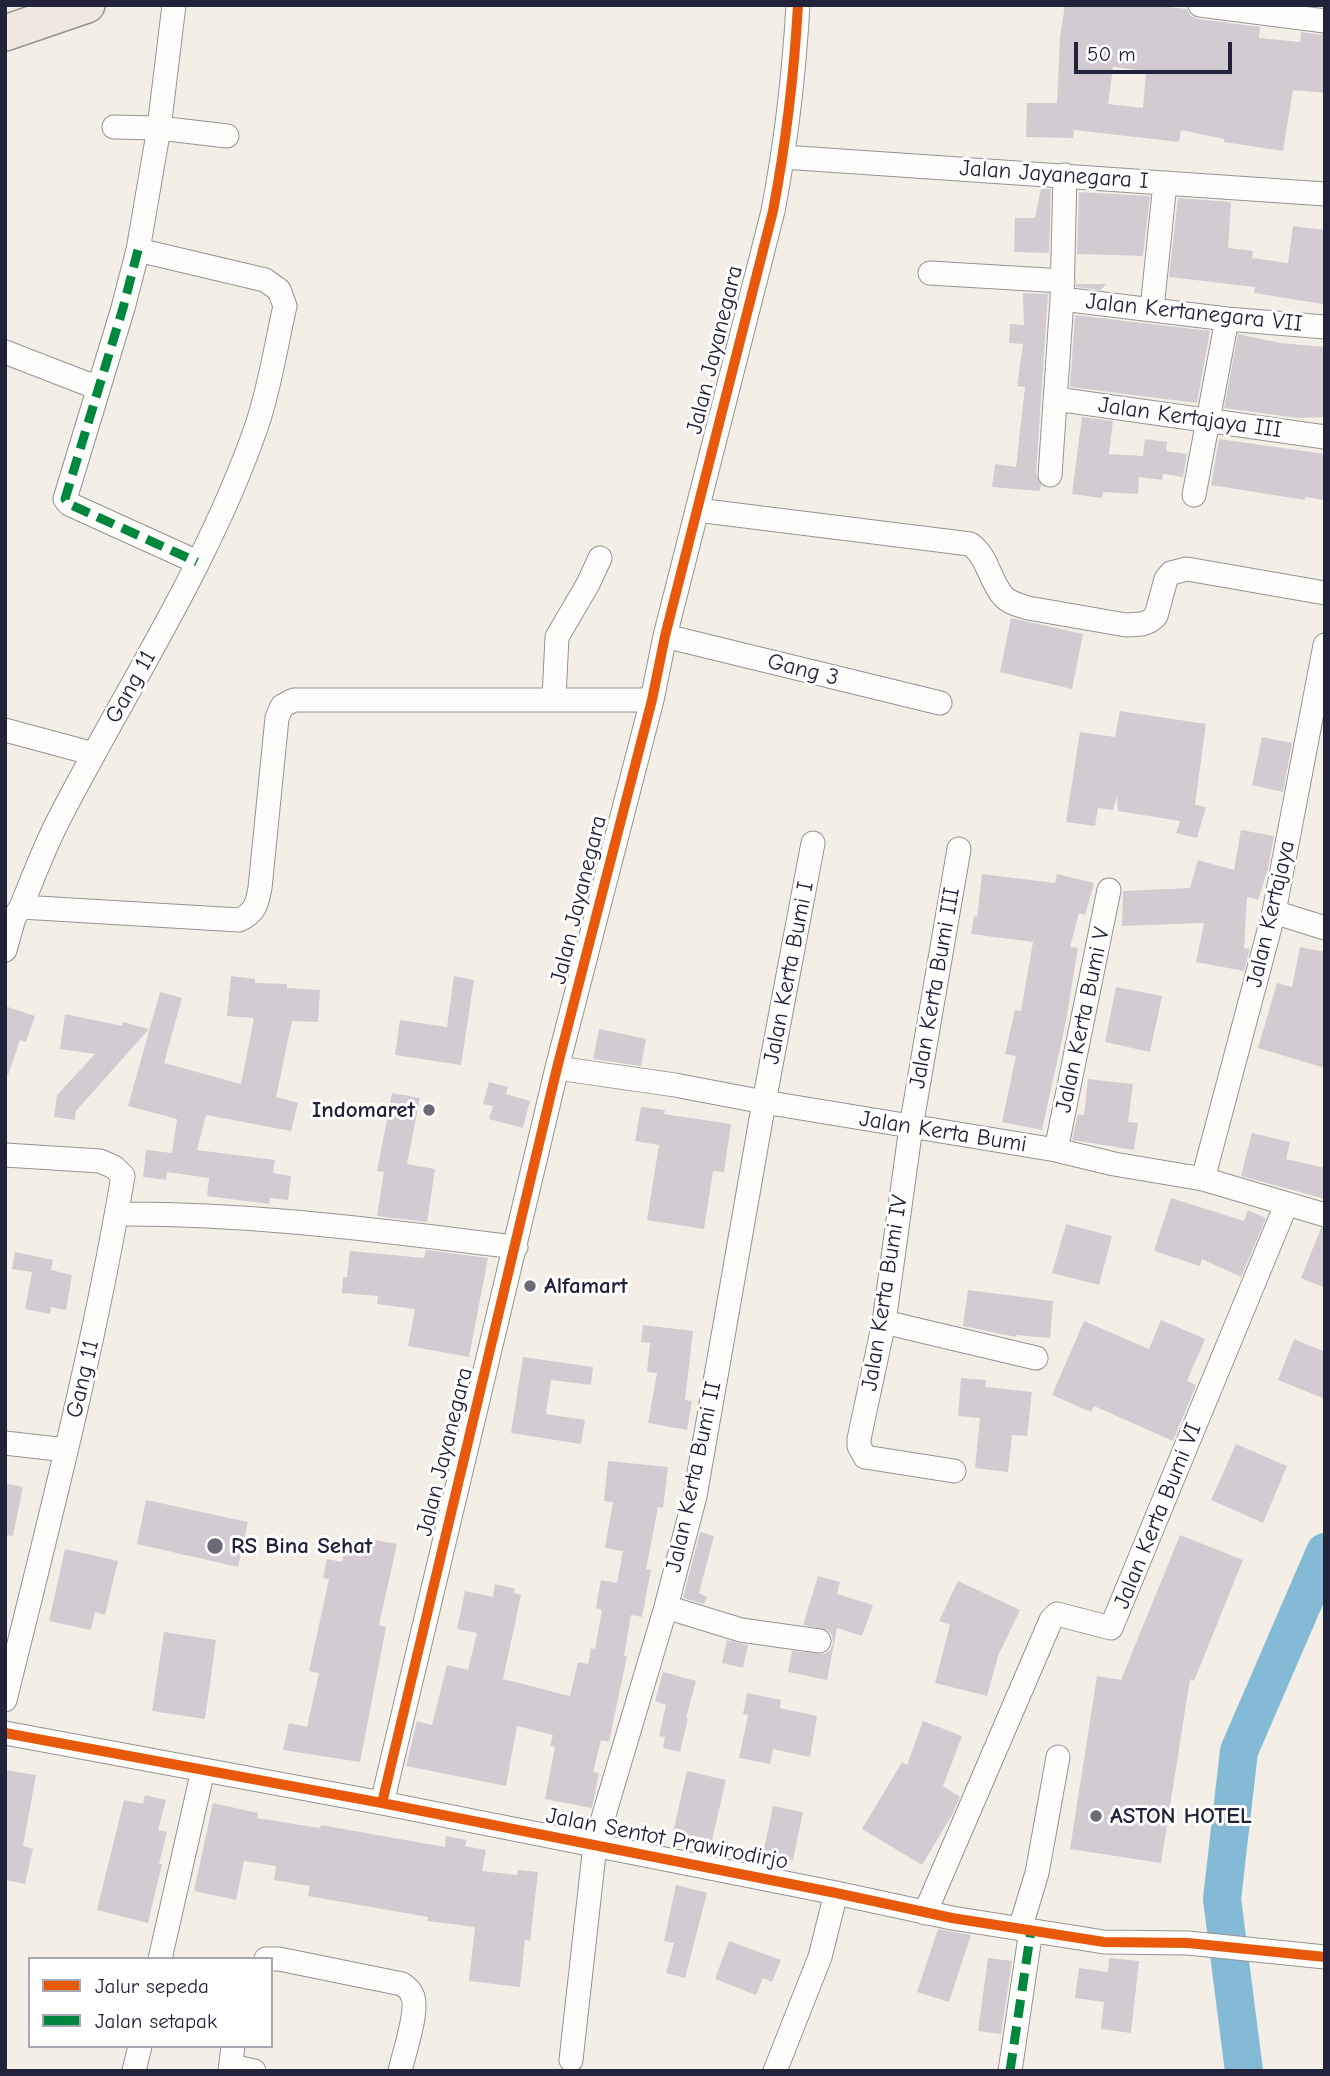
<!DOCTYPE html>
<html>
<head>
<meta charset="utf-8">
<style>
	body { margin:0 }
	#map { position:relative; width:1330px; height:2076px; overflow:hidden; background:#f3efe7; font-family:"Comic Neue",sans-serif }
	canvas { display:block }
	.frame { position:absolute; inset:0; border:7px solid #22223b; pointer-events:none }
	.legend { position:absolute; left:28px; top:1957px; width:245px; height:91px; box-sizing:border-box; background:#fff; border:2px solid #a7a7b1; margin:0; padding:9px 12px; list-style:none; font-size:21px; color:#22223b }
	.legend li { display:flex; align-items:center; gap:14px; height:35px }
	.legend b { width:35px; border:2px solid #a7a7b1 }
	.scale { position:absolute; left:1074px; top:42px; width:158px; height:32px; box-sizing:border-box; border:4px solid #22223b; border-top:0; padding-left:9px; font-size:21px; line-height:24px; white-space:nowrap; color:#22223b; -webkit-text-stroke:5px #fff; paint-order:stroke }
</style>
</head>
<body>
<div id="map">
<canvas width="1330" height="2076"></canvas>
<div class="frame"></div>
<ul class="legend">
<li><b style="height:9px;background:#e8590c"></b>Jalur sepeda</li>
<li><b style="height:9px;background:#00873e"></b>Jalan setapak</li>
</ul>
<div class="scale">50 m</div>
</div>
<script>
const ctx = document.querySelector('canvas').getContext('2d');
ctx.lineJoin = 'round';
function strokePath(path, color, width, dash) {
  ctx.strokeStyle = color;
  ctx.lineWidth = width;
  ctx.lineCap = dash ? 'butt' : 'round';
  ctx.setLineDash(dash || []);
  ctx.stroke(path);
}
function fillPath(path, color) {
  ctx.fillStyle = color;
  ctx.fill(path, 'evenodd');
}
function drawText(font, color, halo, rows, align = 'center') {
  ctx.font = font + ' "Comic Neue",sans-serif';
  ctx.lineWidth = 6;
  ctx.setLineDash([]);
  ctx.textBaseline = 'middle';
  ctx.strokeStyle = halo;
  ctx.fillStyle = color;
  for (const [text, x, y, turn = 0] of rows) {
    ctx.save();
    ctx.translate(x, y);
    ctx.rotate((+turn || 0) * Math.PI / 180);
    ctx.textAlign = isNaN(turn) ? turn : align;
    if (halo) ctx.strokeText(text, 0, 0);
    ctx.fillText(text, 0, 0);
    ctx.restore();
  }
}
strokePath(new Path2D(`
	M1244 2071 1222 1899 1239 1751 1325 1552`), '#85bad6', 38);
fillPath(new Path2D(`
	M1065 5 1151 7 1154 5 1178 8 1187 9 1191 16 1198 19 1260 27 1259 38 1300 42 1301 32 1325 35V93L1293 90 1283 151 1224 142V139L1181 130 1179 142 1074 130 1073 138 1026 137 1027 103H1057L1060 38ZM1113 67 1146 71 1143 108 1108 104Z
	M1041 189H1051L1049 253 1014 252 1015 218H1035Z
	M1079 192 1150 196 1143 256 1077 254Z
	M1178 198 1231 202 1228 248 1253 251 1252 258 1288 263 1293 226 1325 230 1323 304 1254 293 1255 287 1169 277Z
	M1076 284H1106L1101 290 1076 287Z
	M1023 293 1048 294 1036 474 1041 485 1040 491 992 487 995 464 1016 467 1025 387 1017 386 1023 344 1009 343 1010 324 1024 325Z
	M1075 315 1210 331 1197 403 1070 387Z
	M1238 334 1280 343 1325 347 1323 417 1298 418 1224 408Z
	M1082 417 1113 421 1109 454 1143 456 1145 439 1167 442 1166 451 1187 454 1183 477 1163 474 1162 480 1139 477 1138 494 1103 492 1102 498 1072 494Z
	M1219 439 1325 454V500L1305 497V500L1211 485Z
	M1011 618 1083 634 1072 689 1000 672Z
	M1120 711 1206 724 1195 805 1206 807 1197 838 1176 833 1180 821 1118 811 1117 796 1113 810 1098 808 1095 826 1066 822 1080 732 1115 737Z
	M1262 737 1292 743 1283 792 1252 785Z
	M1241 830 1274 836 1268 869 1258 900 1247 897 1244 948 1250 949 1244 971 1196 962 1204 923 1122 926 1123 891 1190 888 1198 860 1234 870Z
	M982 874 1055 883 1057 874 1094 883 1085 915 1079 913 1070 947 1078 948 1066 1021 1042 1130 1002 1122 1016 1056 1005 1054 1015 1010 1021 1011 1033 942 971 934 974 916 977 917Z
	M1300 947 1325 952V1068L1258 1048 1277 983 1292 987Z
	M231 976 255 979V983L287 984V988L320 990 318 1022 292 1021 276 1097 298 1103 291 1131 206 1115 197 1150 275 1160 273 1173 291 1176 288 1200 270 1198 269 1204 207 1196 209 1178 167 1172 166 1180 143 1177 146 1150 172 1153 177 1119 128 1106 160 992 182 998 164 1063 241 1084 254 1018 227 1016Z
	M454 976 474 980 461 1065 395 1055 400 1020 447 1027Z
	M1116 987 1162 996 1150 1052 1105 1042Z
	M5 1006 35 1016 26 1042 20 1040 8 1075 5 1074Z
	M65 1014 122 1026 123 1022 149 1029 76 1111 75 1120 54 1117 57 1095 95 1054 60 1049Z
	M599 1029 646 1039 641 1066 593 1059Z
	M1088 1079 1133 1084 1128 1122 1138 1123 1134 1150 1072 1140 1078 1114 1084 1115Z
	M489 1082 508 1087 506 1094 530 1101 523 1128 489 1119 493 1106 483 1104Z
	M392 1093 420 1098 407 1164 435 1169 427 1222 377 1216 384 1172 377 1171Z
	M641 1107 665 1110 664 1114 731 1124 724 1172 713 1171 704 1229 647 1220 659 1145 635 1141Z
	M1252 1133 1290 1142 1286 1159 1325 1168V1199L1241 1176Z
	M1171 1198 1244 1221 1248 1210 1266 1218 1241 1277 1202 1259 1200 1266 1154 1251Z
	M1066 1224 1112 1236 1099 1285 1052 1273Z
	M1321 1228 1325 1229V1288L1301 1278Z
	M426 1250 488 1258 469 1357 408 1346 415 1309 377 1304 378 1296 342 1293 343 1277H347L350 1251 424 1258Z
	M15 1252 53 1260 51 1270 72 1275 66 1310 51 1307 50 1314 25 1309 32 1272 12 1269Z
	M968 1290 1053 1301 1050 1338 1016 1335V1337L963 1326Z
	M1161 1320 1205 1339 1187 1381 1196 1385 1173 1441 1094 1406 1091 1412 1052 1395 1084 1321 1149 1349Z
	M643 1325 693 1331 685 1400 692 1401 687 1430 648 1423 657 1373 647 1372 650 1343 641 1342Z
	M1294 1339 1325 1352V1399L1278 1380Z
	M523 1357 593 1367 591 1385 551 1380 546 1414 585 1420 581 1444 511 1433Z
	M961 1378 986 1380 985 1387 1032 1392 1027 1436 1012 1435 1008 1472 975 1468 980 1418 958 1416Z
	M1236 1444 1287 1466 1263 1523 1211 1500Z
	M608 1461 668 1467 663 1508 658 1507 646 1569 651 1570 642 1617 631 1615 624 1656H627L609 1742 601 1740 593 1772 599 1773 592 1808 545 1799 555 1747 550 1746 553 1735 517 1726 506 1786 406 1766 417 1721 432 1725 447 1665 468 1670 477 1633 457 1629 465 1591 493 1597 495 1584 515 1589 514 1593 521 1595 503 1679 570 1696 578 1662 588 1664 591 1648 595 1649 602 1610 596 1608 601 1580 617 1583 623 1551 605 1548 613 1502 604 1501Z
	M5 1483 23 1487 13 1536 5 1535Z
	M146 1500 248 1522 238 1567 137 1544Z
	M700 1532 714 1536 699 1593 707 1597 704 1604 683 1598Z
	M1180 1535 1243 1560 1194 1681 1190 1679 1161 1863 1070 1849 1097 1676 1121 1680Z
	M364 1538 397 1544 379 1625 386 1627 360 1762 283 1750 289 1723 307 1727 319 1673 309 1671 329 1579 323 1578 327 1559 342 1562 344 1552 360 1555Z
	M65 1549 118 1561 105 1615 95 1612 91 1630 49 1621Z
	M818 1576 840 1582 837 1594 873 1605 862 1636 837 1628 827 1680 788 1672 792 1651 824 1654 830 1650 833 1644 832 1635 827 1630 803 1625Z
	M958 1581 1020 1610 998 1656 987 1696 935 1683 950 1625 939 1621Z
	M164 1632 216 1640 205 1719 152 1711Z
	M727 1640 748 1645 743 1668 722 1663Z
	M663 1672 696 1681 686 1718H688L680 1752 663 1748 665 1737 659 1736 666 1705 655 1701Z
	M747 1693 781 1700 780 1708 817 1716 810 1757 773 1749 770 1764 739 1758 748 1715 743 1714Z
	M923 1721 962 1736 943 1786 960 1797 952 1815 922 1865 862 1829 902 1762 907 1765Z
	M5 1770 36 1775 23 1846 33 1849 25 1884 5 1880Z
	M687 1771 726 1780 712 1840 691 1835 689 1845 671 1841Z
	M145 1795 166 1800 158 1830 167 1832 159 1864H162L148 1923 97 1910 124 1800 143 1804Z
	M213 1803 258 1813 257 1818 320 1828 321 1825 445 1847 446 1836 467 1840 465 1846 486 1850 482 1871 517 1875 518 1870 538 1872 530 1941 525 1940 520 1987 469 1981 475 1927 427 1921 428 1917 308 1896 310 1886 274 1880 276 1866 244 1861 236 1900 194 1891Z
	M773 1806 803 1812 793 1860 763 1854Z
	M676 1885 707 1893 685 1978 666 1973 674 1943 664 1941Z
	M938 1929 971 1935 949 2002 917 1992Z
	M729 1941 781 1960 772 1982 763 1978 756 1995 715 1979Z
	M988 1958 1012 1961 1001 2034 978 2031Z
	M1109 1958 1139 1961 1131 2033 1101 2029 1104 2002 1075 1998 1079 1968 1108 1972Z`), '#d2ccd2');
const minor = new Path2D(`
	M174 5 159 128 138 250 123 308 65 499 69 504 197 562
	M1200 5 1325 21
	M114 127 159 128 227 136
	M783 157 1325 194
	M930 273 1063 281
	M1062 299 1227 319 1325 327
	M1152 309 1165 183
	M5 352 98 388
	M1056 399 1325 437
	M1050 475 1062 299 1065 175
	M1194 495 1227 319
	M697 510 970 544C988 556 989 580 1003 596 1009 603 1019 605 1028 608L1126 625 1142 624 1150 621 1156 616 1166 579 1171 573 1187 569 1325 593
	M665 636 940 703
	M554 698 557 637 588 584 600 558
	M5 730 94 754
	M21 907 239 920C255 913 257 904 260 888L277 718 282 706 294 700H652
	M1274 912 1325 928
	M5 950 14 918 21 907C33 878 44 848 59 819 126 689 209 564 257 425 270 387 276 345 285 306L279 290 265 280 138 250
	M557 1068 675 1085 764 1102 1056 1150 1114 1164 1203 1179 1325 1215
	M1056 1150 1109 890
	M5 1155 100 1161 114 1167 123 1176C93 1353 48 1526 5 1700
	M1203 1179 1274 912 1325 645
	M117 1214C252 1213 382 1231 516 1247
	M884 1322 1036 1358
	M5 1443 66 1450
	M954 1471 865 1457 859 1446V1439L884 1322 911 1127 959 849
	M666 1607 741 1630 819 1641
	M5 1733 382 1803 836 1893 952 1918 1104 1942 1188 1943 1325 1957
	M382 1803 557 1068 652 700 665 636 773 211C786 143 794 75 798 5
	M925 1913 1051 1620 1057 1614 1111 1628 1286 1205
	M1020 1929 1037 1873 1058 1757
	M160 1959 203 1770
	M266 1959H279L402 1984C407 1987 411 1991 413 1997 418 2013 404 2053 400 2071
	M571 2060 595 1845 666 1607 695 1496 764 1102 813 843
	M231 2066 254 2071
	M134 2071 140 2046
	M230 2071 233 2046
	M775 2071 820 1957 836 1893
	M1010 2071 1031 1930`);
const highway = new Path2D(`
	M5 33 87 5`);
strokePath(minor, '#959393', 25);
strokePath(highway, '#959393', 38);
strokePath(minor, '#fdfdfb', 23);
strokePath(highway, '#f0e7e0', 35);
strokePath(new Path2D(`
	M138 250 123 308 65 499 69 504 197 562
	M1010 2071 1031 1930`), '#00873e', 9, [18, 9]);
strokePath(new Path2D(`
	M5 1733 382 1803 836 1893 952 1918 1104 1942 1188 1943 1325 1957
	M382 1803 557 1068 652 700 665 636 773 211C786 143 794 75 798 5`), '#e8590c', 10);
for (const [x, y, r, color] of [
	[429,1110,7,"#6b6a77"],
	[530,1286,7,"#6b6a77"],
	[215,1546,9,"#6b6a77"],
	[1096,1816,7,"#6b6a77"]
]) {
  const dot = new Path2D();
  dot.arc(x, y, r, 0, 2 * Math.PI);
  ctx.fillStyle = color;
  ctx.fill(dot);
  strokePath(dot, '#fff', 2.5);
}
drawText('23px', '#22223b', '#fff', [
	["Jalan Jayanegara I",1054,175,4],
	["Jalan Kertanegara VII",1194,313,6],
	["Jalan Jayanegara",715,350,-76],
	["Jalan Kertajaya III",1190,418,8],
	["Gang 3",803,670,14],
	["Gang 11",131,687,-61],
	["Jalan Jayanegara",579,900,-76],
	["Jalan Kertajaya",1271,914,-77],
	["Jalan Kerta Bumi I",789,973,-79],
	["Jalan Kerta Bumi III",935,988,-80],
	["Jalan Kerta Bumi V",1083,1020,-78],
	["Jalan Kerta Bumi",943,1132,9],
	["Jalan Kerta Bumi IV",885,1293,-81],
	["Gang 11",83,1379,-77],
	["Jalan Jayanegara",445,1452,-76],
	["Jalan Kerta Bumi II",694,1477,-78],
	["Jalan Kerta Bumi VI",1158,1516,-68],
	["Jalan Sentot Prawirodirjo",667,1839,11]
]);
drawText('bold 23px', '#22223b', '#fff', [
	["Indomaret",415,1110,"right"],
	["Alfamart",544,1286],
	["RS Bina Sehat",231,1546],
	["ASTON HOTEL",1110,1816]
], 'left');
</script>
</body>
</html>
